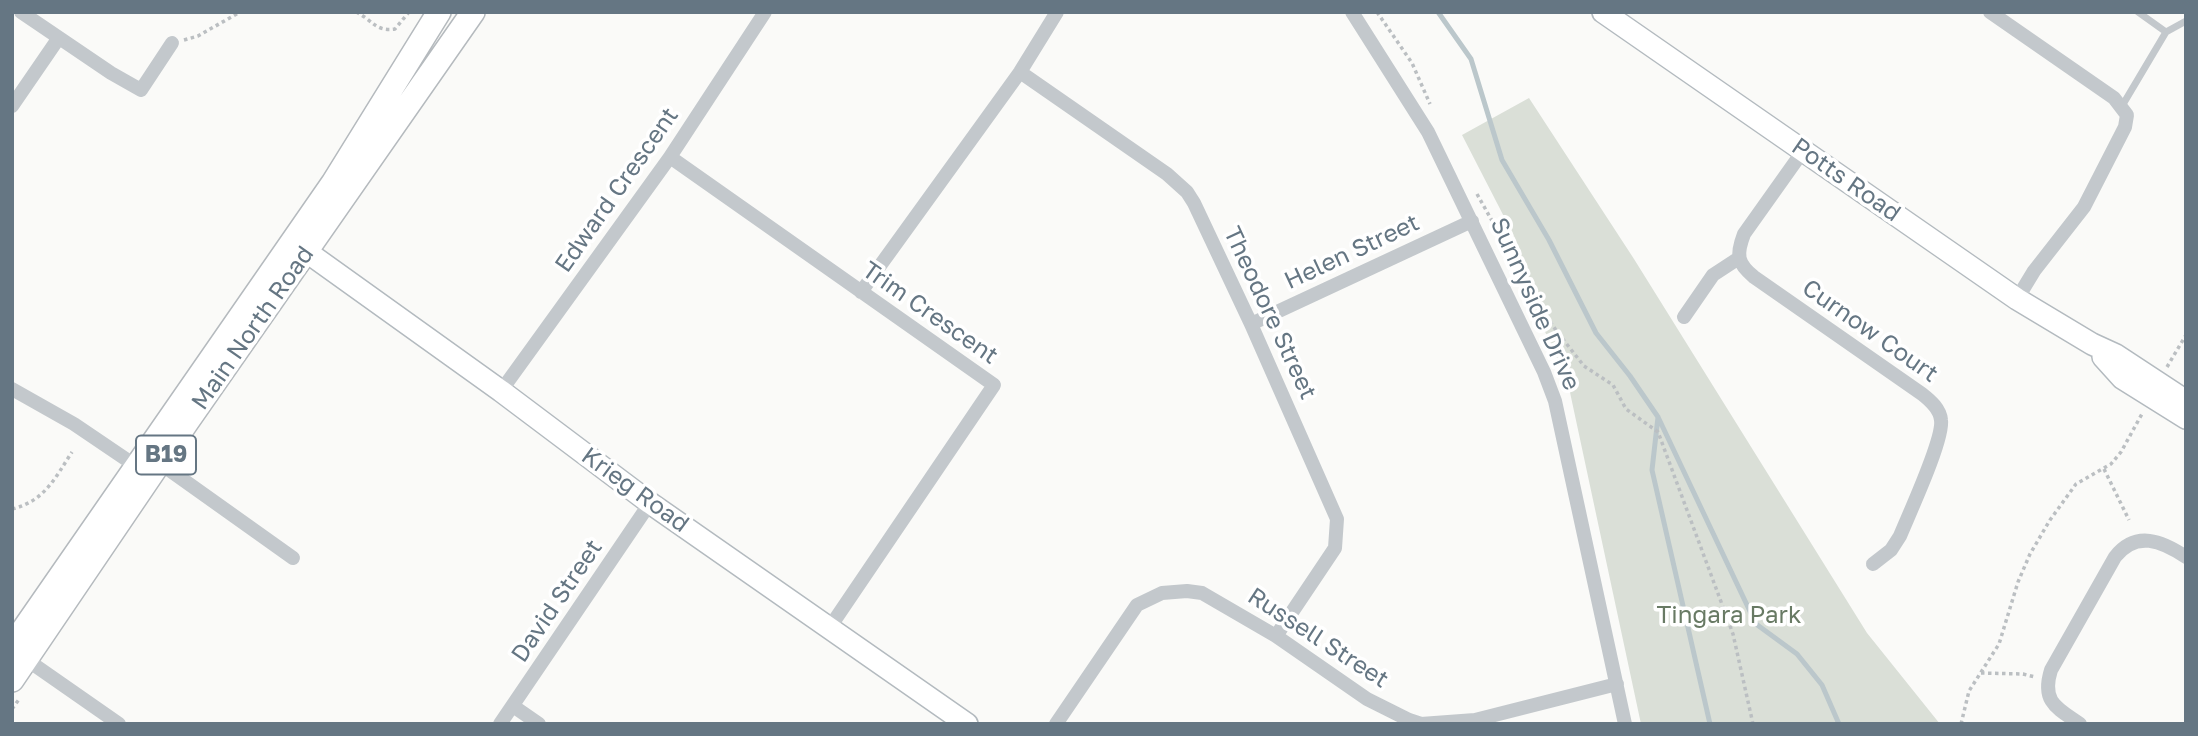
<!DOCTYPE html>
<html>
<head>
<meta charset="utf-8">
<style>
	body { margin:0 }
	#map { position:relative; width:2198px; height:736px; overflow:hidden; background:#fafaf8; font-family:"Golos Text",sans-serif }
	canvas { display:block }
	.frame { position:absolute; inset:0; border:14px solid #657683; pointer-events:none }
</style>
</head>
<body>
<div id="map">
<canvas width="2198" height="736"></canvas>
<div class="frame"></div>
</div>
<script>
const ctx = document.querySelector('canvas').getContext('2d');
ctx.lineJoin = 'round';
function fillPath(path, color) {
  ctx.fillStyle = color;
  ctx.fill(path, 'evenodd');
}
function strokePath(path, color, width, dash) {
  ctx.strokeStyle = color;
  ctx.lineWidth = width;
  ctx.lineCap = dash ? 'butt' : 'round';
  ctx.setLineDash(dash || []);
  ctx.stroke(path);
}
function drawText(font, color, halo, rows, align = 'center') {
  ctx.font = font + ' "Golos Text",sans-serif';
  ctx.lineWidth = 7;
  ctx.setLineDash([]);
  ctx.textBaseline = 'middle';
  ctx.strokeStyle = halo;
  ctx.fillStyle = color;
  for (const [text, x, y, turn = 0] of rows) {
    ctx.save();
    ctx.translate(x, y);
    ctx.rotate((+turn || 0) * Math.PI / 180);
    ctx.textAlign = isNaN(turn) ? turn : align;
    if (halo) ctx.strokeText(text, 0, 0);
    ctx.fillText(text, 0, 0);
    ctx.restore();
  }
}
fillPath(new Path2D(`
	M1529 98 1634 259 1867 633 1940 724H1641L1568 383 1525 287 1515 238 1462 135Z`), '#dadfd7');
strokePath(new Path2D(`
	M1438 12 1471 59 1502 160 1549 240 1596 333 1630 376 1658 417 1756 624 1797 654 1822 685 1839 724
	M1658 417 1652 470 1710 724`), '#bbc7cb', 5);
const secondary = new Path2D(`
	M1603 12 2017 299 2092 344 2116 355 2186 401
	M307 252 501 391 650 503 967 724
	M2103 357 2122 378 2186 418`);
const primary = new Path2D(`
	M12 646 333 183 439 12
	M12 680 187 422 473 12`);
strokePath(secondary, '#b3babf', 24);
strokePath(primary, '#b5babe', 26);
strokePath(new Path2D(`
	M356 12C373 20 375 32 395 29L409 12
	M1377 12 1412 63 1430 104
	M184 40 198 36 240 12
	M1477 194 1542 310 1558 333 1584 366 1613 385 1626 409 1658 432 1733 634 1753 724
	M2167 367 2186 335
	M2104 469 2129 520
	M12 509C45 501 55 478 72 452
	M1981 673 2023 674 2035 677
	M12 709 20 698
	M1961 724 1969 691 1999 644 2018 582 2030 554 2050 520 2076 484 2111 464 2121 452 2143 412`), '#bbbfc2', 3.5, [3.5, 3.5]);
strokePath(new Path2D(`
	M2138 12 2166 32
	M2122 106 2166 32 2186 21`), '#c3c8cc', 7);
strokePath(new Path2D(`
	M21 12 111 73 141 90 172 43
	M1352 12 1428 132 1544 372 1555 401 1625 724
	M1990 12 2114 98 2127 115 2125 127 2084 207 2034 271 2017 299
	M1020 72 1167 174 1187 192 1194 203 1251 324 1337 519 1335 548 1276 636
	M12 106 58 39
	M1803 151 1744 234C1736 255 1737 263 1754 277L1922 394C1931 401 1940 409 1941 420 1944 439 1909 514 1900 536L1891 550 1873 564
	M670 157 994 385 830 627
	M861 292 1020 72 1057 12
	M1684 317 1713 275 1739 258
	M1251 324 1472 221
	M12 389 74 424 136 466
	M501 391 670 157 765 12
	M161 464 293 558
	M20 655 119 724
	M513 706 539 724
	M500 724 650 503
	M1056 724 1137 605 1162 593 1187 591 1202 593 1276 636 1367 699 1409 720 1421 724 1475 720 1617 684
	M2080 724C2057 708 2041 702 2051 670L2115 557C2136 530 2162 541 2186 557`), '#c3c8cc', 14);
strokePath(secondary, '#fff', 21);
strokePath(primary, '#fff', 23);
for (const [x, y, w] of [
	[166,455,60]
]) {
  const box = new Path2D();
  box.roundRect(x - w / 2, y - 19.5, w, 39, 5);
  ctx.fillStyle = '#fff';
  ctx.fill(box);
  strokePath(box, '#657683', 2);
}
drawText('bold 23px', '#657683', null, [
	["B19",166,455]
]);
drawText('24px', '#657683', '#fff', [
	["Potts Road",1846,180,35],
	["Edward Crescent",617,190,-55],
	["Helen Street",1352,252,-25],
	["Sunnyside Drive",1535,304,66],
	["Trim Crescent",930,313,35],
	["Theodore Street",1270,313,65],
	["Main North Road",253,328,-55],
	["Curnow Court",1870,331,35],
	["Krieg Road",635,490,36],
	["David Street",557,601,-56],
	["Russell Street",1318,638,33]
]);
drawText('24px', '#687a64', '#fff', [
	["Tingara Park",1729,615]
]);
</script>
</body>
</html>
